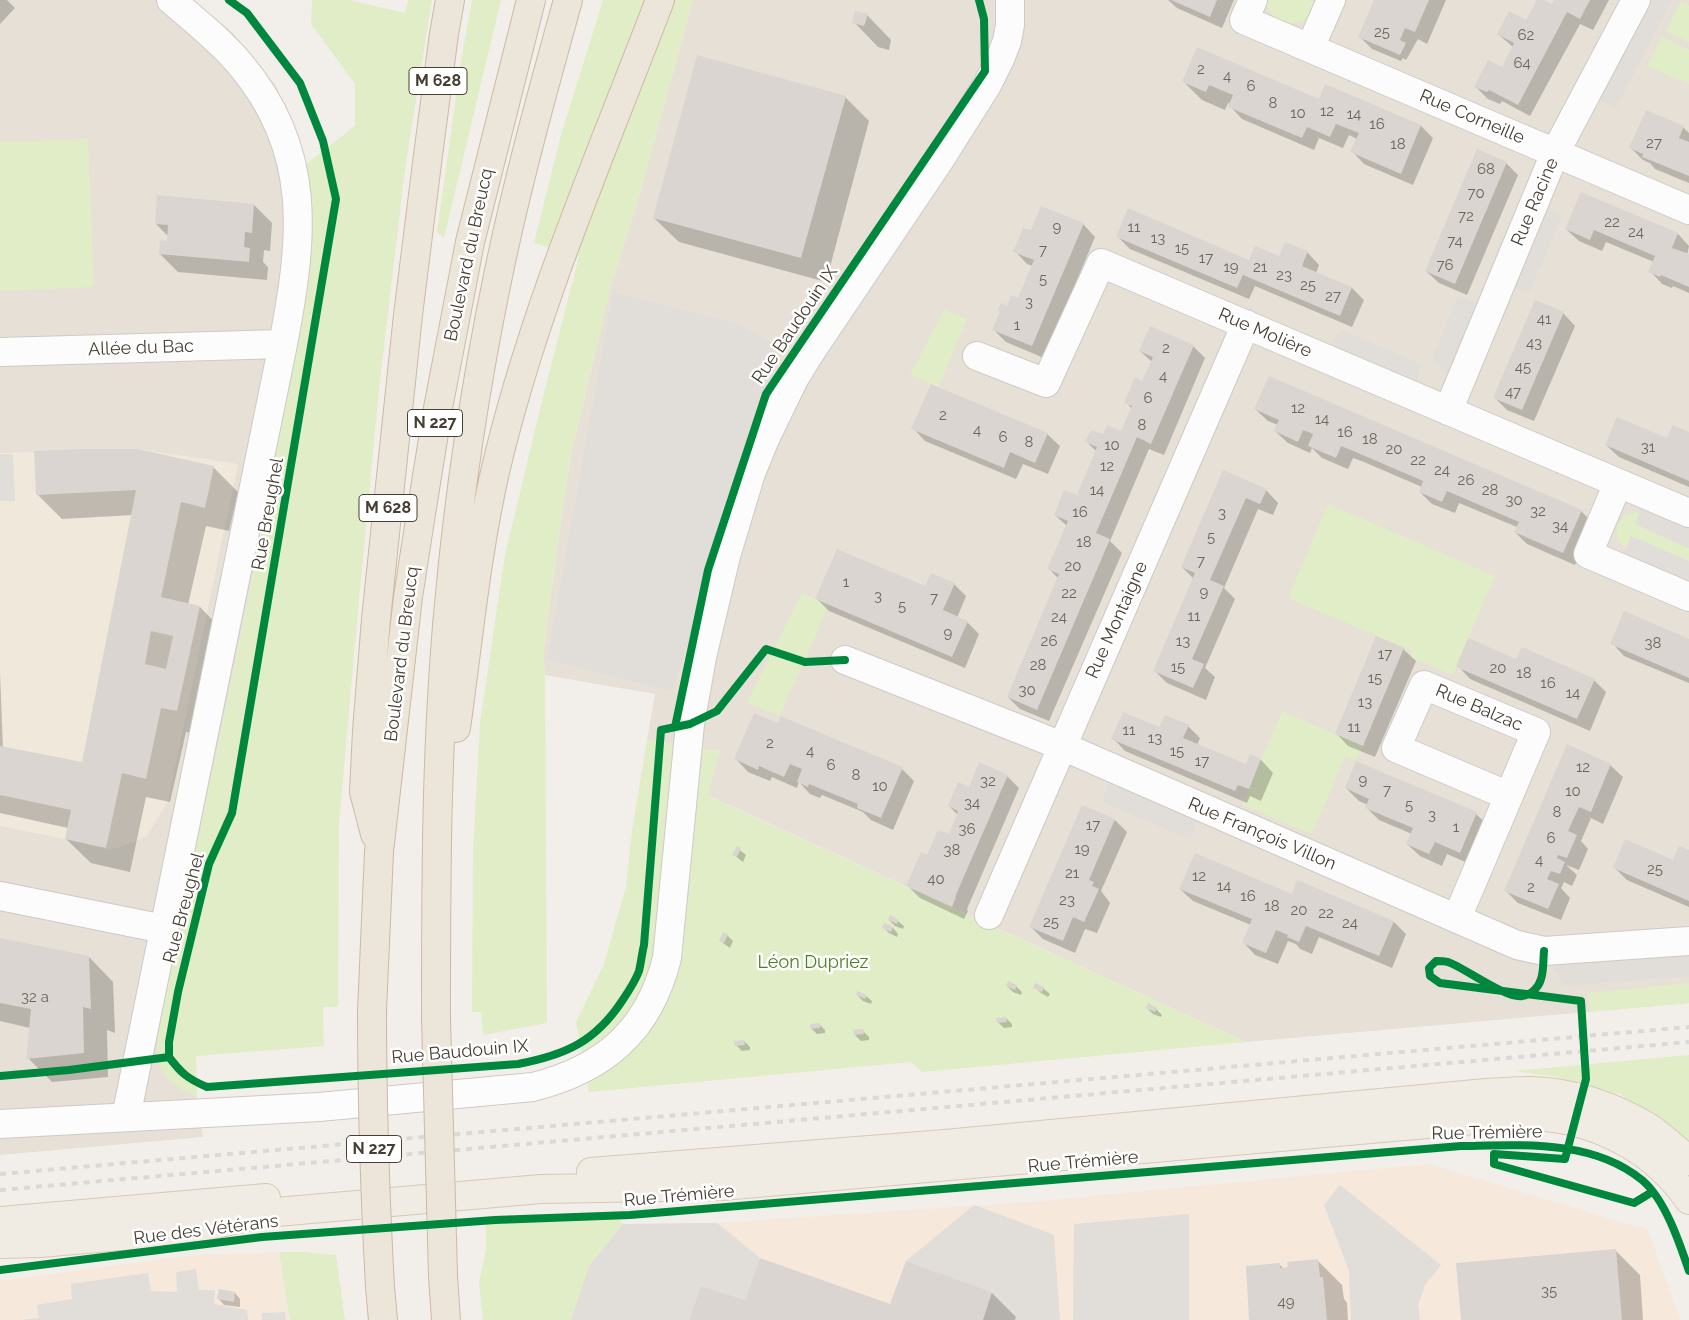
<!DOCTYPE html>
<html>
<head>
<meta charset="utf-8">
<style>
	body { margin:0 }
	canvas { display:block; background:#f2eeea }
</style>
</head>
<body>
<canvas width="1689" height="1320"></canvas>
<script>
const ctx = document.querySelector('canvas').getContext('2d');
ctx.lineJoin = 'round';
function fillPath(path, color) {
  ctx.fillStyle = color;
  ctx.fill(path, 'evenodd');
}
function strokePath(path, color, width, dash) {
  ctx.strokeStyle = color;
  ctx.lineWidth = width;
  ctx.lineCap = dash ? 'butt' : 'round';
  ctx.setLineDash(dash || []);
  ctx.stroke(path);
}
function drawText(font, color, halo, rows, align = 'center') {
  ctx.font = font + ' Raleway,sans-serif';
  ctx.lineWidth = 5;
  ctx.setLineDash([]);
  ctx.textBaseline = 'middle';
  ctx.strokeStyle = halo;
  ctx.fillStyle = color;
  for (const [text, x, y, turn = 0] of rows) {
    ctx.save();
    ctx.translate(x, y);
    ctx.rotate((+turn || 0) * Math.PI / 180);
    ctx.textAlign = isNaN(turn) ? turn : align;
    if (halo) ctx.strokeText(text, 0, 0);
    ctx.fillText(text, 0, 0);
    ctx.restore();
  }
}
fillPath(new Path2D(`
	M0 0H192L232 32 276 86 303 151 312 204 307 281 249 595 160 1024 167 1078 197 1097 203 1137 0 1155Z
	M693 0H1689V1003L1246 1042 707 795 720 751 647 740 655 694 545 675 543 655 561 520 571 455 611 286 636 207Z`), '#e6e0d6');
fillPath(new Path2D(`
	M1429 1164 1648 1230 1680 1320H571L623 1224 717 1223 1031 1202Z
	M279 1252 290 1320H0V1281L186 1256Z`), '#f6e8db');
fillPath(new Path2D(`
	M138 449 238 464 168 801 147 836 121 847 108 850 65 839 0 826V453Z`), '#f0e8db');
fillPath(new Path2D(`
	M312 0H349L405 13 408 0H432L405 169 379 389 359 600 339 823 338 1007H323L324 1046 196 1056 197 1097C188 1092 174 1086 167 1078 154 1062 157 1042 160 1024L249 595 307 281 312 204 305 165 355 126V84L311 24Z
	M472 0H501L444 238 437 232 461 61Z
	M603 0H693L636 207 611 286 571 455 561 520 543 655 545 675 547 1023 483 1035 481 1012H472L473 852 480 723 505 555 541 405 579 256 534 243 561 135Z
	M1264 0H1309L1317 3C1315 8 1312 13 1308 17 1292 31 1269 19 1264 0Z
	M1681 1 1689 5V42L1666 31Z
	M1662 37 1689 50V84L1647 66Z
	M88 139 94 287 0 291V142Z
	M944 310 967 319 939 387 910 375Z
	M1328 504 1495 576 1453 675 1410 657 1412 651 1288 598Z
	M1632 513H1640L1636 524 1689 548V561L1631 536 1626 548C1611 538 1614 518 1632 513Z
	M802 593 829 605 780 716 747 703Z
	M1282 711 1363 746 1356 761 1345 757 1312 834 1242 805Z
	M647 740 720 751 708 796 1246 1042 922 1072 911 1062 589 1092 576 1022 604 964 626 887 632 831Z
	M1689 983V1003L1590 1012 1588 993Z
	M1689 1055V1143L1672 1126 1619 1094 1557 1077 1514 1071Z
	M613 1212 623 1224 589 1266 571 1320H483L479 1283 486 1250V1216Z
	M279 1252H304L336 1255 345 1320H290Z`), '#e1edc7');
fillPath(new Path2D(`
	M1649 0H1672L1616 108 1598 99Z
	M1544 208 1562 216 1529 293 1510 286Z
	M613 292 735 323 782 348 673 690 656 688 547 659Z
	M1458 296 1478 304 1448 373 1432 358Z
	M1342 330 1421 364 1416 384 1329 346Z
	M0 454H13L15 501H0Z
	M1643 505 1689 525V548L1635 524Z
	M1631 536 1689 561V585L1623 557Z
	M1109 783 1198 821 1190 839 1102 802Z
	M1689 954V976L1564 986 1552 966Z
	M1340 1185 1441 1265 1425 1285 1418 1305 1420 1320H1351L1349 1271 1324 1205Z
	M974 1205 1054 1235 1060 1320H983L992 1292 906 1261Z
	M1189 1214V1320H1073L1074 1224Z
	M717 1223 760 1258 745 1300 701 1286 689 1320H571L589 1266 623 1224Z
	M196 1269 199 1290H215L214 1304 247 1310 248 1320H21L39 1318 37 1305 72 1299 71 1284 148 1273 151 1291 177 1292 176 1272Z
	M285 1312 286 1320H262V1313Z`), '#e1ddd8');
fillPath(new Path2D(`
	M0 0H7L15 8 0 24Z
	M1168 0H1234L1222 28 1177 8Z
	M1376 0H1446L1427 44 1418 39 1406 60 1403 58 1401 61 1372 49 1360 37Z
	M1538 0H1541L1552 6 1555 0H1609L1593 30 1580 24 1530 116 1502 101 1500 104 1488 99 1476 87 1502 69 1513 47 1498 34 1527 22Z
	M867 15 891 40 889 50 878 47 854 22Z
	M1183 81 1320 100 1326 86 1421 126 1433 138 1413 185 1364 164 1352 151 1357 139 1349 135 1343 148 1319 138 1314 150 1242 119 1230 106 1231 104 1228 103 1225 110 1202 100Z
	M845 97 869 121 826 282 679 242 654 218Z
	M1683 127 1689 133V183L1655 169 1650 163 1643 160 1631 148Z
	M1506 163 1518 175 1467 295 1439 283 1426 271Z
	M1582 194 1678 234 1689 246 1687 255 1689 256V293L1673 286 1672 288 1662 284 1650 271 1654 262 1606 242 1602 251 1579 241 1566 229Z
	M254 205 272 223 270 251 264 250 263 262 268 267 267 280 178 272 160 254 168 242V236L156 224Z
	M1083 224 1095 237 1044 358 1006 342 993 329 1007 307 1019 300 1033 266 1027 264 1015 251Z
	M1117 236 1250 261 1307 252 1319 265 1316 273 1352 288 1364 300 1352 327 1255 286 1249 299 1130 249Z
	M1563 313 1575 326 1534 421 1507 410 1495 398Z
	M1193 346 1205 358 1164 455 1149 449 1110 541 1122 553 1049 721 1020 709 1008 697 1059 579 1049 569 1067 526 1055 515 1077 497 1097 452 1087 442 1122 432 1132 409 1126 402 1143 383 1152 362 1140 351Z
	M1255 409 1581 511 1593 523 1575 565 1527 544 1515 532 1517 527 1459 503 1455 513 1432 504 1420 492 1422 487 1364 462 1353 458 1348 469 1322 458 1312 448 1310 453 1288 443 1275 431 1278 425 1268 421Z
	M913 428 1047 434 1060 446 1048 474 1023 464 1016 479 925 441Z
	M1689 433V487L1619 457 1606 445 1668 440Z
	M213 467 238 492 229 531 206 526 188 605 200 607 224 632 202 735 186 732 170 802 146 797 130 872 91 863 66 839 68 828 0 813V672L3 748 83 763 133 515 62 519 38 495Z
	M1224 472 1266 490 1278 503 1273 515 1258 509 1224 588 1235 599 1205 668 1215 677 1206 700 1167 683 1155 671 1194 579 1182 567Z
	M954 584 966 596 957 618 967 622 979 634 965 668 829 611 817 599Z
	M1689 641V683L1624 656 1612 643Z
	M1403 649 1416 661 1375 757 1348 746 1336 733Z
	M1517 661 1594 680 1606 692 1590 731 1470 679 1458 666Z
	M779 724 902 769 914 781 893 830 871 820 863 812 822 795 820 798 810 794 799 782 797 788 772 777 770 781 748 772 736 759Z
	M1188 726 1200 738 1197 745 1247 765 1251 756 1261 760 1273 773 1261 801 1250 796 1247 803 1125 751 1113 738 1160 729Z
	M1357 763 1476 814 1489 826 1472 865 1447 854 1442 866 1420 856 1407 844 1412 834 1379 820 1367 808 1368 805 1359 801 1346 788Z
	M1610 765 1623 777 1603 824 1591 818 1581 841 1588 849 1579 870 1566 865 1577 875 1572 886 1564 882 1561 888 1570 898 1561 920 1518 903 1505 890Z
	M1007 776 1019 788 967 909 968 911 964 919 920 898 908 886 949 836 958 815 949 806 970 788Z
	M1115 820 1127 832 1101 891 1110 903 1097 933 1085 929 1075 953 1043 939 1031 927Z
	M737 848 746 855 743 862 734 855Z
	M1689 851V907L1627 880 1614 867 1674 861Z
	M1298 882 1394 922 1406 934 1392 968 1319 937 1312 954 1300 949 1296 944 1288 941 1278 964 1255 955 1243 942 1251 925 1193 901 1180 889 1292 895Z
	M889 920 898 921 904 926 903 929 895 926Z
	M885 925 893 928 898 934 897 937 889 933 883 927Z
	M727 935 733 941 730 948 720 941Z
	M0 939 89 957 113 982 115 1033 107 1030 108 1077 52 1082 28 1058 30 1028 0 1021Z
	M1036 985 1044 989 1050 994 1048 997 1041 993 1035 987Z
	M1007 986H1016L1022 992 1021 995 1013 992Z
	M857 995 866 996 872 1001 871 1004 863 1001Z
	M1147 1008 1156 1009 1162 1015 1161 1017 1153 1014Z
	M1006 1018 1012 1024V1027L1004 1028 998 1022Z
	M819 1024 825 1030V1033L817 1034 811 1028Z
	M863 1031 869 1037V1040L861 1041 855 1035Z
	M744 1041 750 1047V1050L742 1051 736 1045Z
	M1615 1250 1640 1275 1643 1320H1462Z
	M1318 1261 1342 1285 1344 1299 1347 1303 1348 1320H1250L1279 1264 1284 1269Z
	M235 1293 240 1299V1307L224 1305 219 1299Z
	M992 1293 1016 1317 1015 1320H690L746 1302 891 1305Z`), '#0003');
fillPath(new Path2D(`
	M1171 0H1217L1210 17Z
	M1374 0H1429L1415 32 1405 28 1400 40 1406 43 1400 55 1358 37Z
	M1537 0H1544L1552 4 1554 0H1590L1580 19 1567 12 1518 105 1489 90 1487 92 1474 87 1488 60 1502 67 1514 43 1497 34 1509 11 1526 20Z
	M855 11 868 14 864 26 852 23Z
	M1197 47 1319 99 1325 84 1421 125 1401 174 1350 152 1359 133 1336 124 1330 137 1307 127 1302 138 1228 107 1233 95 1209 85 1206 92 1182 82Z
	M697 55 846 96 801 258 653 218Z
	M1646 110 1684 126 1679 138 1689 142V176L1642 157 1643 154 1629 148Z
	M1477 149 1507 162 1455 284 1425 271Z
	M1581 192 1678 233 1672 248 1689 254V287L1661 275 1660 277 1648 272 1655 256 1594 230 1590 240 1565 229Z
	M157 195 254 204 252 233 245 232 244 247 250 248 249 262 159 254 160 240 167 241 168 225 155 224Z
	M1041 206 1084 223 1032 346 992 330 1000 311 998 310 1001 303 1007 306 1011 295 1018 298 1034 260 1013 252 1023 228 1031 230Z
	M1128 208 1249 260 1255 246 1279 256 1285 242 1308 251 1302 266 1352 287 1340 316 1243 275 1237 288 1116 237Z
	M1535 300 1564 312 1522 410 1493 398Z
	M1150 326 1194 345 1151 444 1137 437 1096 533 1110 539 1037 710 1007 697 1059 574 1047 569 1068 521 1054 515 1064 490 1077 495 1097 447 1085 442 1091 430 1103 434 1107 425 1121 431 1132 406 1124 403 1135 377 1142 381 1153 357 1139 351Z
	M1269 376 1582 510 1563 553 1514 532 1519 522 1447 491 1442 502 1419 492 1423 481 1351 450 1341 446 1336 458 1308 446 1313 434 1303 430 1298 442 1274 431 1279 420 1254 409Z
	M931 384 1048 433 1035 463 1010 452 1004 468 911 429Z
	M1617 417 1667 438 1673 425 1689 432V481L1605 445Z
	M83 449H138L214 466 205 508 181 502 161 597 200 606 177 711 161 708 146 779 122 773 106 848 65 839 71 810 0 795V746L82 762 136 490 36 495 34 451ZM151 631 173 636 166 669 145 664Z
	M1223 470 1267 489 1260 504 1246 498 1210 580 1224 586 1192 659 1204 664 1193 688 1153 671 1195 573 1181 567Z
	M837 549 925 586 931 573 955 583 943 610 968 621 952 657 815 599Z
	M1624 611 1689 639V678L1610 644Z
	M1376 636 1404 648 1363 746 1335 734Z
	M1468 638 1516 659 1522 647 1595 679 1577 719 1456 667Z
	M1123 712 1159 727 1165 715 1189 725 1183 738 1246 764 1250 754 1261 759 1249 789 1238 785 1235 791 1111 739Z
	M754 713 778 723 780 716 903 767 881 818 857 808 858 804 809 784 808 787 797 782 802 769 790 764 784 777 759 766 758 770 734 759Z
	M1567 744 1611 764 1591 812 1579 807 1568 831 1577 835 1567 858 1558 855 1557 858 1565 862 1560 874 1551 871 1547 879 1559 884 1548 909 1504 891Z
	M1356 761 1477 812 1460 853 1435 842 1429 854 1406 844 1413 828 1365 808 1369 799 1345 788Z
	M979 762 1008 775 955 897H956L952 907 906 886 921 852 927 855 938 830 949 834 958 811 948 806 958 782 969 787Z
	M1082 805 1115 819 1089 880 1094 882 1092 886 1099 889 1095 898 1084 922 1073 917 1063 941 1029 927Z
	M1625 839 1673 860 1679 846 1689 850V901L1613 868Z
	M737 846 741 848 737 857 732 855Z
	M1195 853 1292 894 1297 880 1394 921 1379 956 1306 926 1299 942 1287 937 1288 935 1276 930 1266 953 1242 943 1252 919 1179 889Z
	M890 915 899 920 897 924 888 920Z
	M884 923 893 927 891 932 882 928Z
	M723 932 728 934 724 943 719 941Z
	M0 938 89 956 91 1009 83 1007 84 1053 26 1059 31 1009 0 1003Z
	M1008 981 1017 985 1015 990 1006 986Z
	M1035 983 1044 987 1042 992 1033 988Z
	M857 991 867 995 865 999 856 995Z
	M1148 1003 1157 1008 1155 1012 1146 1008Z
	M1006 1017 1007 1022 997 1023 996 1018Z
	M820 1023V1028L810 1029V1024Z
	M863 1029 864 1034 854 1035 853 1030Z
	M744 1040 745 1045 735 1046 734 1041Z
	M1616 1249 1622 1320H1461L1456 1263Z
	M760 1258 890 1304 906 1261 992 1292 983 1320H689L701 1286 745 1300Z
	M1318 1259 1320 1277H1323L1327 1320H1249L1246 1266 1280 1263V1268L1288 1267 1287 1262Z
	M219 1289 235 1292 234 1302 217 1299Z`), '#dad5d0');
const minor = new Path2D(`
	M1253 0 1244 20 1689 210
	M1310 48 1331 0
	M0 352 283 344
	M977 356 1046 383 1101 263 1689 513
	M1448 411 1555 153 1636 0
	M1618 483 1588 554 1689 597
	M845 660 1062 746 1517 945 1544 951 1689 941
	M0 896 164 929
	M989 915 1246 324
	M1457 918 1536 732 1424 685 1396 748 1509 796
	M126 1117 283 344C303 240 314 151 240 64 220 40 194 20 171 0
	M0 1124 319 1107 533 1087C604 1069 649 1031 667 958L690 724 702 657 726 556 751 473 765 439 794 379 810 353 939 161 987 85 1000 59 1007 41 1010 25V0`);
const major = new Path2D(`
	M591 1172 945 1144 1486 1093C1501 1092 1517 1091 1532 1091 1572 1092 1613 1106 1648 1127 1663 1137 1676 1149 1689 1161
	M0 1221 266 1198
	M0 1244 40 1243 155 1233 206 1226 265 1213 541 1189 722 1186 1507 1117C1520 1117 1533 1116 1546 1117 1603 1123 1656 1152 1689 1200`);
const highway = new Path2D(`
	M456 728C468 643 476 556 495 472 533 309 601 155 660 0
	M375 834 364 792 367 731 376 619 408 315 427 163 444 34 450 0
	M372 1011 379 852 408 597 420 520 438 408 470 242 531 0
	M436 1018C436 880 436 741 449 604 459 492 476 381 499 271 518 180 543 90 568 0
	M443 1276 446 1320
	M380 1287 383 1320`);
strokePath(minor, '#cecac5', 30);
strokePath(major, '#d6c9b5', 30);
strokePath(highway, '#ccbaa2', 30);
strokePath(minor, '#fdfcfc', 28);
strokePath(major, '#f1ece3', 28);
strokePath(highway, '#ece5d9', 28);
strokePath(new Path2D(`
	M0 1174 1689 1027
	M0 1190 1689 1042`), '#d9d9d8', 4, [6, 6]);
const highwayBridge = new Path2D(`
	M372 1011C372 1103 375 1195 380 1287
	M436 1018 443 1276`);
strokePath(highwayBridge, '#ccbaa2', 30, []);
strokePath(highwayBridge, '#ece5d9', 28);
strokePath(new Path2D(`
	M675 727 708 570 766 394 985 71 984 19 979 0
	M1544 951C1543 960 1544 970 1541 979 1539 987 1531 995 1522 996 1506 999 1465 968 1448 962 1444 961 1440 961 1436 961L1429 968 1430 976 1440 983 1581 1001 1586 1079 1565 1159 1494 1154V1164L1634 1203 1652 1192
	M169 1057V1042L178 992 209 864 232 813 336 199 323 141 300 83 247 13 229 0
	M169 1057C181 1073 188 1079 207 1087L518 1064C565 1055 595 1042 622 1001 628 992 635 982 639 971 641 963 642 953 644 945L661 730 690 724 717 711 766 649 805 662 845 660
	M0 1076 69 1070 169 1057
	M0 1270 262 1237 495 1220 630 1215 1461 1146C1521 1145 1592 1139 1642 1180 1665 1199 1680 1244 1689 1271`), '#00873e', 8);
drawText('15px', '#6e665c', null, [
	["25",1382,32],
	["62",1526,35],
	["64",1522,63],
	["2",1201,69],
	["4",1227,76],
	["6",1251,86],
	["8",1273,103],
	["12",1327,111],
	["10",1298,113],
	["14",1354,114],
	["16",1377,124],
	["27",1654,143],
	["18",1398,144],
	["68",1486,169],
	["70",1476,193],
	["72",1466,216],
	["22",1612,222],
	["9",1057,227],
	["11",1134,227],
	["24",1636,232],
	["13",1158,238],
	["74",1455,241],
	["15",1182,248],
	["7",1043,250],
	["17",1206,258],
	["76",1445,265],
	["19",1231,267],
	["21",1260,267],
	["23",1284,275],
	["5",1043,279],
	["25",1308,285],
	["27",1333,296],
	["3",1029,302],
	["41",1544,319],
	["1",1017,325],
	["43",1534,343],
	["2",1166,348],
	["45",1523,367],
	["4",1163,376],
	["47",1513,392],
	["6",1148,398],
	["12",1298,408],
	["2",943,415],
	["14",1322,419],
	["8",1142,425],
	["4",977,430],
	["16",1345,432],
	["6",1003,437],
	["18",1370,439],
	["8",1029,442],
	["10",1112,445],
	["31",1648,447],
	["20",1394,449],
	["22",1418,460],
	["12",1107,466],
	["24",1442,470],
	["26",1466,480],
	["14",1097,490],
	["28",1490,490],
	["30",1514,500],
	["32",1538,511],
	["16",1080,512],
	["3",1222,513],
	["34",1560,526],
	["5",1211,537],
	["18",1084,542],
	["7",1201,561],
	["20",1073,566],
	["1",846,582],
	["9",1204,592],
	["22",1069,593],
	["3",878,596],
	["7",934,598],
	["5",902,606],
	["11",1194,616],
	["24",1059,617],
	["9",948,633],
	["26",1049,641],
	["13",1183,641],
	["38",1653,643],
	["17",1385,654],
	["28",1038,665],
	["15",1178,667],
	["20",1498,668],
	["18",1524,673],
	["15",1375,678],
	["16",1548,683],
	["30",1027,690],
	["14",1573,693],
	["13",1365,702],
	["11",1354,727],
	["11",1129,730],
	["13",1155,738],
	["2",770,743],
	["4",810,751],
	["15",1177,751],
	["17",1202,761],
	["6",831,765],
	["12",1583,767],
	["8",856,775],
	["9",1363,780],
	["32",988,781],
	["10",880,786],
	["7",1387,790],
	["10",1573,791],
	["34",972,803],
	["5",1409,805],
	["8",1557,812],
	["3",1432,815],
	["17",1093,825],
	["1",1456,827],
	["36",967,829],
	["6",1551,838],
	["19",1082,849],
	["38",952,850],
	["4",1539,860],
	["25",1655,869],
	["21",1072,873],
	["12",1199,876],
	["40",936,879],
	["14",1224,886],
	["2",1531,887],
	["16",1248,896],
	["23",1067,900],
	["18",1272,906],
	["20",1299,910],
	["22",1326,913],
	["25",1051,922],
	["24",1350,923],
	["32 a",35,997],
	["35",1549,1291],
	["49",1286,1302]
]);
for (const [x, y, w] of [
	[438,81,58],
	[435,423,55],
	[388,508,58],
	[374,1149,55]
]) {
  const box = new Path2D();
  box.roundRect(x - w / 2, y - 13.5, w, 27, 4);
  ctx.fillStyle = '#fff';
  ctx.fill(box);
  strokePath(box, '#483f34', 1);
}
drawText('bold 16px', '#483f34', null, [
	["M 628",438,81],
	["N 227",435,423],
	["M 628",388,508],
	["N 227",374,1149]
]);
drawText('18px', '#483f34', '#fff', [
	["Rue Corneille",1472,117,23],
	["Rue Racine",1535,202,-67],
	["Boulevard du Breucq",469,255,-78],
	["Rue Baudouin IX",795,325,-56],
	["Rue Molière",1265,333,23],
	["Allée du Bac",141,348,-2],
	["Rue Breughel",268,514,-80],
	["Rue Montaigne",1117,620,-66],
	["Boulevard du Breucq",402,654,-83],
	["Rue Balzac",1479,708,23],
	["Rue François Villon",1262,834,23],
	["Rue Breughel",184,908,-75],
	["Rue Baudouin IX",460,1052,-5],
	["Rue Trémière",1487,1133,-1],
	["Rue Trémière",1083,1162,-5],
	["Rue Trémière",679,1196,-5],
	["Rue des Vétérans",206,1230,-7]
]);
drawText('18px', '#4b8021', '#fff', [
	["Léon Dupriez",813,963]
]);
</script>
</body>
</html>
